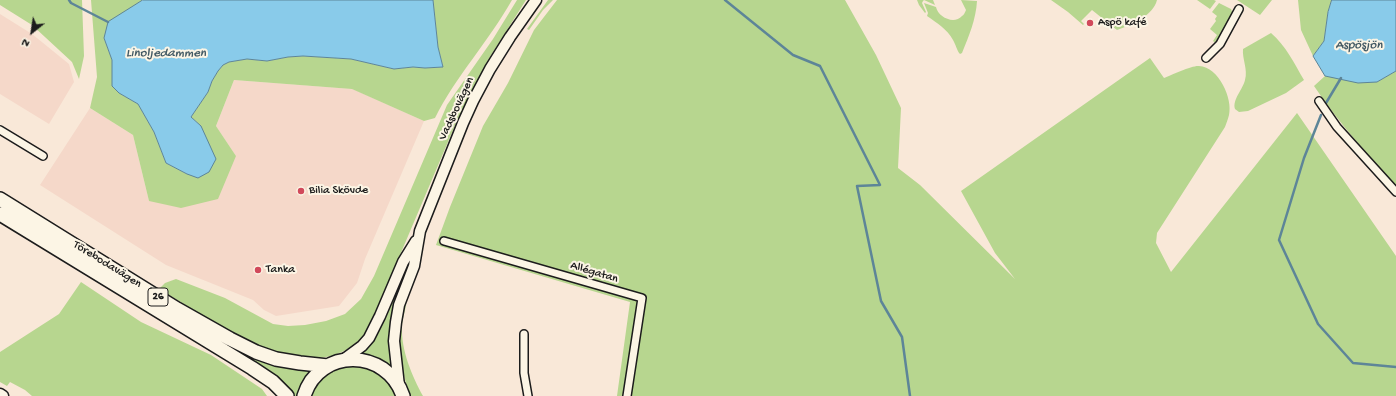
<!DOCTYPE html>
<html>
<head>
<meta charset="utf-8">
<style>
	body { margin:0 }
	#map { position:relative; width:1396px; height:396px; overflow:hidden; background:#f9e8d8; font-family:"Gochi Hand",sans-serif }
	canvas { display:block }
	.north { position:absolute; left:12px; top:12px; width:40px; height:40px; -webkit-text-stroke:3px #fcf5e5; paint-order:stroke; rotate:210deg; font-size:11px; font-weight:700; line-height:16px; text-align:center; color:#1c1c1c }
	.north::after { content:''; display:block; margin:auto; width:14px; height:18px; background:#1c1c1c; clip-path:polygon(50% 0,100% 100%,50% 72%,0 100%) }
</style>
</head>
<body>
<div id="map">
<canvas width="1396" height="396"></canvas>
<div class="north">N</div>
</div>
<script>
const ctx = document.querySelector('canvas').getContext('2d');
ctx.lineJoin = 'round';
function fillPath(path, color) {
  ctx.fillStyle = color;
  ctx.fill(path, 'evenodd');
}
function strokePath(path, color, width, dash) {
  ctx.strokeStyle = color;
  ctx.lineWidth = width;
  ctx.lineCap = dash ? 'butt' : 'round';
  ctx.setLineDash(dash || []);
  ctx.stroke(path);
}
function drawText(font, color, halo, rows, align = 'center') {
  ctx.font = font + ' "Gochi Hand",sans-serif';
  ctx.lineWidth = 4;
  ctx.setLineDash([]);
  ctx.textBaseline = 'middle';
  ctx.strokeStyle = halo;
  ctx.fillStyle = color;
  for (const [text, x, y, turn = 0] of rows) {
    ctx.save();
    ctx.translate(x, y);
    ctx.rotate((+turn || 0) * Math.PI / 180);
    ctx.textAlign = isNaN(turn) ? turn : align;
    if (halo) ctx.strokeText(text, 0, 0);
    ctx.fillText(text, 0, 0);
    ctx.restore();
  }
}
fillPath(new Path2D(`
	M0 14 32 34 69 64 74 82 49 124 0 94Z
	M234 80 353 89 424 121 365 259 357 283 339 306 276 316 264 310 253 300 166 265 40 185 90 108 133 135 149 201 236 156 216 126Z`), '#f5d8c9');
fillPath(new Path2D(`
	M0 0H82L84 56 79 79 72 62 32 25 0 5Z
	M91 0H143L130 9 104 38 112 60V85L119 93 138 104 154 132 166 163 187 174 201 126 191 117 208 92 212 81 218 71 223 65 229 62 247 59 267 61 288 57 303 56 351 59 394 69 413 67 425 68 443 67 438 47 433 0H512C489 41 456 76 435 118L424 121 352 89 234 80 216 126 236 156 218 199 181 208 149 201 133 135 90 108 97 77Z
	M517 0H526L488 60 456 123 369 328C357 347 335 359 313 358 307 358 300 357 294 356 289 355 282 355 276 353 234 338 197 311 159 289L165 283 176 279 225 298 273 324 288 326 305 325 326 321 345 314 361 299 374 276 447 105 493 39Z
	M548 0H553L543 10 529 30 527 29Z
	M557 0H845L876 55 901 108 898 168 920 185 1015 279 995 253 961 191 1150 58 1164 78C1171 75 1193 65 1199 66 1219 67 1233 99 1229 115 1228 119 1226 124 1225 127L1157 233 1156 243 1171 272 1297 113 1396 256V396H617L630 302 436 245 450 207 483 126 508 83 534 30Z
	M917 0H933L935 5 924 0 923 1 922 3 926 12 925 13 919 5Z
	M961 0 977 1C976 19 969 36 962 53L960 54C957 51 956 45 953 40 947 29 937 23 927 16L928 13 924 3 936 7C938 17 954 25 962 16 964 15 965 12 966 10Z
	M1051 0H1157C1153 16 1131 25 1117 30L1092 10 1081 21 1084 24 1083 25 1068 12Z
	M1197 0H1214L1216 1 1210 9Z
	M1237 0H1272L1260 15Z
	M1298 0H1332L1328 12 1324 41 1313 56 1301 30Z
	M1219 3 1231 9 1233 14 1217 44 1213 41 1217 35 1210 29 1216 21 1215 19 1217 16 1212 12Z
	M1271 33C1286 46 1294 63 1304 80L1286 93 1248 111 1239 112 1235 109C1232 100 1243 89 1245 80 1248 69 1242 59 1243 49Z
	M1396 71V186C1367 154 1338 122 1314 86L1325 76 1377 82Z
	M408 263 410 264 396 300 394 372 360 355C384 335 395 292 408 263Z
	M81 282 141 322 211 355 262 389 267 396H32L25 390 10 382 7 386 0 382V352L59 314Z
	M404 305H406C405 312 402 320 402 327 401 350 412 376 423 396H410C399 360 395 342 404 305Z
	M239 351 265 363V362L286 368 314 369 301 396H293L237 354Z
	M345 365 368 367 388 379 397 396H308L324 374Z`), '#b7d68f');
const water = new Path2D(`
	M143 0H433L438 47 443 67 425 68 413 67 394 69 351 59 303 56 288 57 267 61 247 59 229 62 223 65 218 71 212 81 208 92 191 117 201 126 216 159 209 172 198 178 187 174 166 163 154 132 138 104 119 93 112 86V60L104 38 108 22Z
	M1332 0H1396V71L1377 82 1358 83 1325 76 1313 56 1324 41 1328 12Z`);
fillPath(water, '#89cbea');
strokePath(water, '#5d8598', 1);
strokePath(new Path2D(`
	M69 0 71 3 108 22
	M725 0 793 55 820 66 880 185 857 186 881 301 902 337 910 396
	M1326 103 1341 78
	M1321 115 1304 158 1279 240 1318 324 1353 363 1396 367`), '#5d8598', 2.5);
const street = new Path2D(`
	M1206 58 1220 44 1239 9
	M1319 101 1337 127 1396 192
	M0 130 43 156
	M444 241 642 298 627 396
	M524 334V373L528 396`);
const secondary = new Path2D(`
	M343 360 362 346 369 338 380 316 403 262 416 241
	M399 386 394 341 396 322 399 305 414 266 420 231 463 123 473 101 490 69 510 37 536 0
	M0 394 3 396`);
const highway = new Path2D(`
	M0 199 177 309 230 339 256 352 276 359 300 363 328 366
	M0 214 252 368 273 382 287 396
	M304 396C319 347 387 348 403 396`);
strokePath(street, '#1c1c1c', 10);
strokePath(secondary, '#1c1c1c', 13);
strokePath(highway, '#1c1c1c', 16);
strokePath(street, '#fcf5e5', 7);
strokePath(secondary, '#fcf5e5', 10);
strokePath(highway, '#fcf5e5', 13);
for (const [x, y, r, color] of [
	[1090,23,4,"#d1495b"],
	[301,191,4,"#d1495b"],
	[258,270,4,"#d1495b"]
]) {
  const dot = new Path2D();
  dot.arc(x, y, r, 0, 2 * Math.PI);
  ctx.fillStyle = color;
  ctx.fill(dot);
  strokePath(dot, '#fcf5e5', 1.5);
}
for (const [x, y, w] of [
	[158,297,20]
]) {
  const box = new Path2D();
  box.roundRect(x - w / 2, y - 9, w, 18, 3);
  ctx.fillStyle = '#fcf5e5';
  ctx.fill(box);
  strokePath(box, '#1c1c1c', 1);
}
drawText('bold 11px', '#1c1c1c', null, [
	["26",158,297]
]);
drawText('12px', '#1c1c1c', '#fcf5e5', [
	["Aspö kafé",1098,23],
	["Bilia Skövde",309,191],
	["Tanka",266,270]
], 'left');
drawText('12px', '#1c1c1c', '#fcf5e5', [
	["Vadsbovägen",457,109,-65],
	["Törebodavägen",107,265,32],
	["Allégatan",594,273,17]
]);
drawText('italic 13px', '#425964', '#fcf5e5', [
	["Aspösjön",1359,46],
	["Linoljedammen",166,54]
]);
</script>
</body>
</html>
